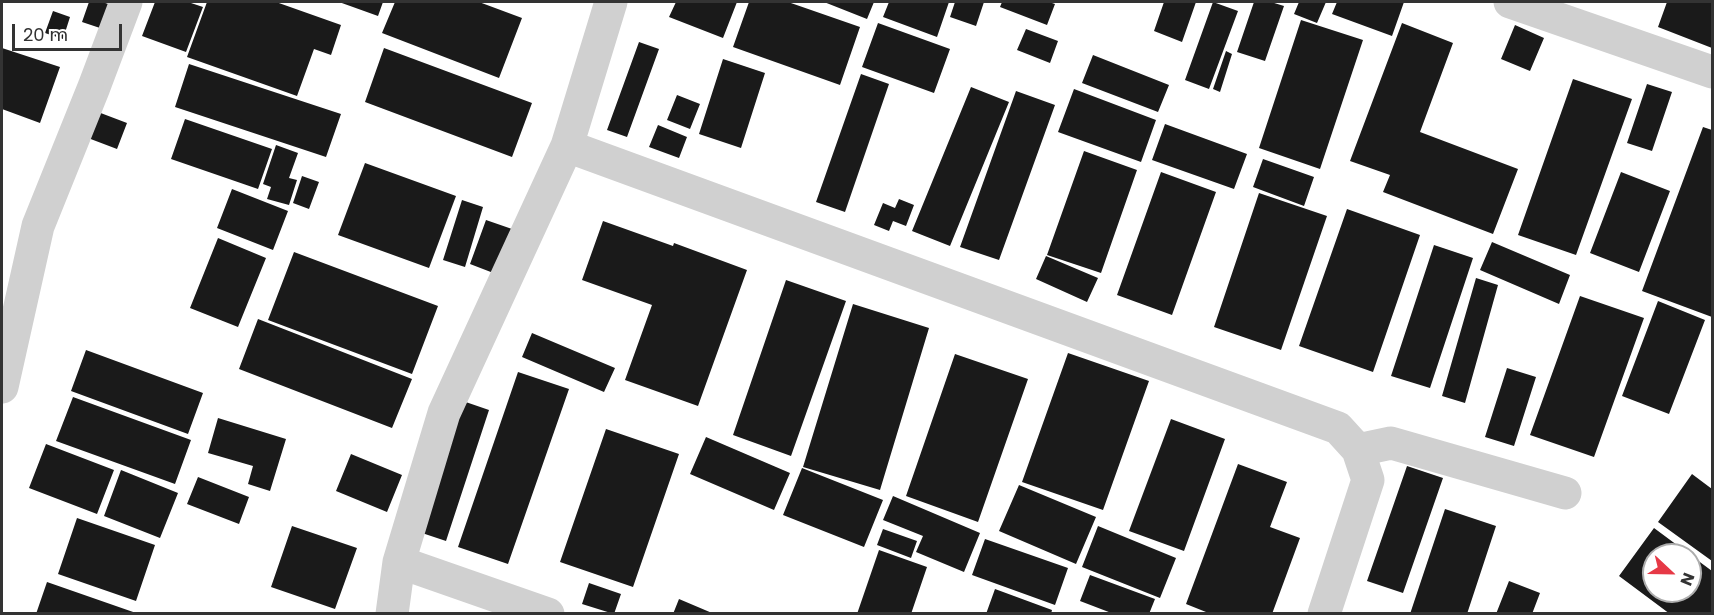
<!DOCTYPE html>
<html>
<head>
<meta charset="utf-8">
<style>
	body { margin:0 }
	#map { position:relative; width:1714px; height:615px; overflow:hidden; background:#fff; font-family:Poppins,sans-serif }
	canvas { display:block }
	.frame { position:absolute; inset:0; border:3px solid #333; pointer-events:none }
	.north { position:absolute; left:1642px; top:543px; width:60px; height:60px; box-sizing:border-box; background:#fff; border:2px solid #adadad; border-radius:50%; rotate:112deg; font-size:16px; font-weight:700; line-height:24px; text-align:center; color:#333 }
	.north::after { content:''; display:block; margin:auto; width:21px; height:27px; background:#e63946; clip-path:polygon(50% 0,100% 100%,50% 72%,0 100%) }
	.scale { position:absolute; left:12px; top:24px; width:110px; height:27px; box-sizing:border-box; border:3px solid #333; border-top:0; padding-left:8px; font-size:18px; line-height:21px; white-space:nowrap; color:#333; -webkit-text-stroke:4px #fff; paint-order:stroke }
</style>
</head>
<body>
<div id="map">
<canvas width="1714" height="615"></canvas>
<div class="frame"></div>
<div class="north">N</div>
<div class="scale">20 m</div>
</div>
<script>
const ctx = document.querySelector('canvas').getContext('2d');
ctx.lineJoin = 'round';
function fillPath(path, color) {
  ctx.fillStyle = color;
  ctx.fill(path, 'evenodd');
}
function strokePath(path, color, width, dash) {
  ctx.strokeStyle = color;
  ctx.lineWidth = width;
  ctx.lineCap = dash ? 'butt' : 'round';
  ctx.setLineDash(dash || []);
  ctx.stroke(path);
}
fillPath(new Path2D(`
	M89 2H102L115 6 106 30 82 22Z
	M155 2H188L203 7 186 52 142 36Z
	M207 2H276L341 25 331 55 314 49 297 96 187 57Z
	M339 2H383L378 16Z
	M395 2H479L522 18 499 78 382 33Z
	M676 2H737L723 38 669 17Z
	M749 2H788L860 27 840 85 733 47Z
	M824 2H874L867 19Z
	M889 2H949L937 37 883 17Z
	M955 2H984L976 26 950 17Z
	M1002 2H1049L1055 4 1047 25 1000 7Z
	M1164 2H1196L1182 42 1154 31Z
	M1213 2 1238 11 1209 89 1185 80Z
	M1254 2H1271L1284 6 1265 61 1237 52Z
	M1299 2H1326L1317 23 1294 14Z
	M1337 2H1404L1392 36 1332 14Z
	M1667 2H1712V48L1658 27Z
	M53 11 70 17 63 39 45 33Z
	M1301 20 1363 40 1320 169 1259 148Z
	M878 23 950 49 934 93 862 67Z
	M1402 23 1453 43 1420 132 1518 169 1493 234 1383 192 1390 175 1350 161Z
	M1515 25 1544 38 1530 71 1501 59Z
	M1026 29 1058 41 1050 63 1017 50Z
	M639 42 659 49 627 137 607 130Z
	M2 48 60 67 40 123 2 109Z
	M384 48 532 103 512 157 365 102Z
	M1226 51 1232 54 1220 92 1213 89Z
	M1093 55 1169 85 1158 112 1082 83Z
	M723 59 765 73 741 148 699 134Z
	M189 64 341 114 326 157 175 107Z
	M861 74 889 84 845 212 816 202Z
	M1573 79 1632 99 1576 255 1518 235Z
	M1647 84 1672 92 1652 151 1627 143Z
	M971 87 1009 102 950 246 912 231Z
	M1074 89 1156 120 1141 162 1058 132Z
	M1016 91 1055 105 999 260 960 247Z
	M677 95 700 104 690 129 667 120Z
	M98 112 127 123 117 149 88 138Z
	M185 119 272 149 258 189 171 159Z
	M1165 124 1247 154 1234 189 1152 160Z
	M658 125 687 137 679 158 649 147Z
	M1703 127 1712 130V317L1642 291Z
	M276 145 298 153 289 178 297 180 289 205 267 199 271 187 263 184Z
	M1084 151 1137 170 1101 273 1047 255Z
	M1263 159 1314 177 1304 206 1253 187Z
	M365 163 456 196 429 268 338 235Z
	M1161 172 1216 192 1172 315 1117 295Z
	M1621 172 1670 191 1639 272 1590 253Z
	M302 176 319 182 309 209 293 203Z
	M232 189 288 211 273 250 217 228Z
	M1259 193 1327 216 1281 350 1214 327Z
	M899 199 914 205 906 226 893 221 889 231 874 225 883 203 895 208Z
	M462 200 483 207 465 267 443 260Z
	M1347 209 1420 235 1373 372 1299 346Z
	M486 220 512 229 496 274 470 264Z
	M603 221 673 246 674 243 747 270 698 406 625 380 652 305 582 280Z
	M218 238 266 258 238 327 190 308Z
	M1492 242 1570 275 1559 304 1480 270Z
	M1434 245 1473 258 1430 388 1391 376Z
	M294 252 438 306 412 374 268 320Z
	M1046 256 1098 278 1087 302 1036 279Z
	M1476 278 1498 285 1465 403 1442 396Z
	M786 280 846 301 791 456 733 435Z
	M1580 296 1644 318 1594 457 1530 435Z
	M1658 301 1705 320 1669 414 1622 396Z
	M853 304 929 328 880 490 803 467Z
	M258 319 412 379 392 428 239 369Z
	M532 333 615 368 604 392 522 357Z
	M86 350 203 393 188 434 71 391Z
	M1068 353 1149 381 1103 510 1022 482Z
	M955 354 1028 379 978 522 906 496Z
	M1507 368 1536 377 1514 446 1485 437Z
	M518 372 569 389 508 564 458 547Z
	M73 397 191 440 175 484 56 441Z
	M457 399 489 410 446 541 413 530Z
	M218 418 286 439 270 491 248 484 253 466 208 453Z
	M1171 419 1225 439 1184 551 1129 531Z
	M606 429 679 454 633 587 560 562Z
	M706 437 790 473 774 510 690 474Z
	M46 444 114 470 97 514 29 488Z
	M351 454 402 475 387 512 336 491Z
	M1238 464 1287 482 1270 527 1300 538 1272 614H1211L1186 604Z
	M1407 466 1443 478 1403 593 1367 581Z
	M802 468 883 500 864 547 783 515Z
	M121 470 178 493 160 538 104 516Z
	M1692 474 1712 489V561L1658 522Z
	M198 477 249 497 239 524 187 504Z
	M1019 485 1096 517 1076 564 999 531Z
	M893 496 980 533 964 572 916 552 923 536 883 520Z
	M1445 509 1496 526 1467 614H1410Z
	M77 518 155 545 136 601 58 574Z
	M292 526 357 548 335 609 271 587Z
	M1098 526 1176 558 1160 598 1082 567Z
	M1654 528 1712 571V614H1670L1619 576ZM1654 555H1690V591H1654Z
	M883 529 917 541 911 558 877 545Z
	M985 539 1068 568 1055 605 972 575Z
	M879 550 927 567 911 614H857Z
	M1090 575 1155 599 1149 614H1114L1080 601Z
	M1509 581 1540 593 1532 614H1496Z
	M47 582 136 613V614H36Z
	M589 583 621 594 614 614 582 604Z
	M995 589 1052 610 1051 614H986Z
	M679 599 712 613V614H673Z`), '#1a1a1a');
strokePath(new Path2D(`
	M1510 2 1712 72
	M567 146 1338 428 1358 450 1368 480 1324 614
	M2 387 38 226 94 87 126 2
	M1358 450 1391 443 1565 493
	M399 562 548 614
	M392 614 399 562 444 413 567 146 611 2`), '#d0d0d0', 33);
</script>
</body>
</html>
